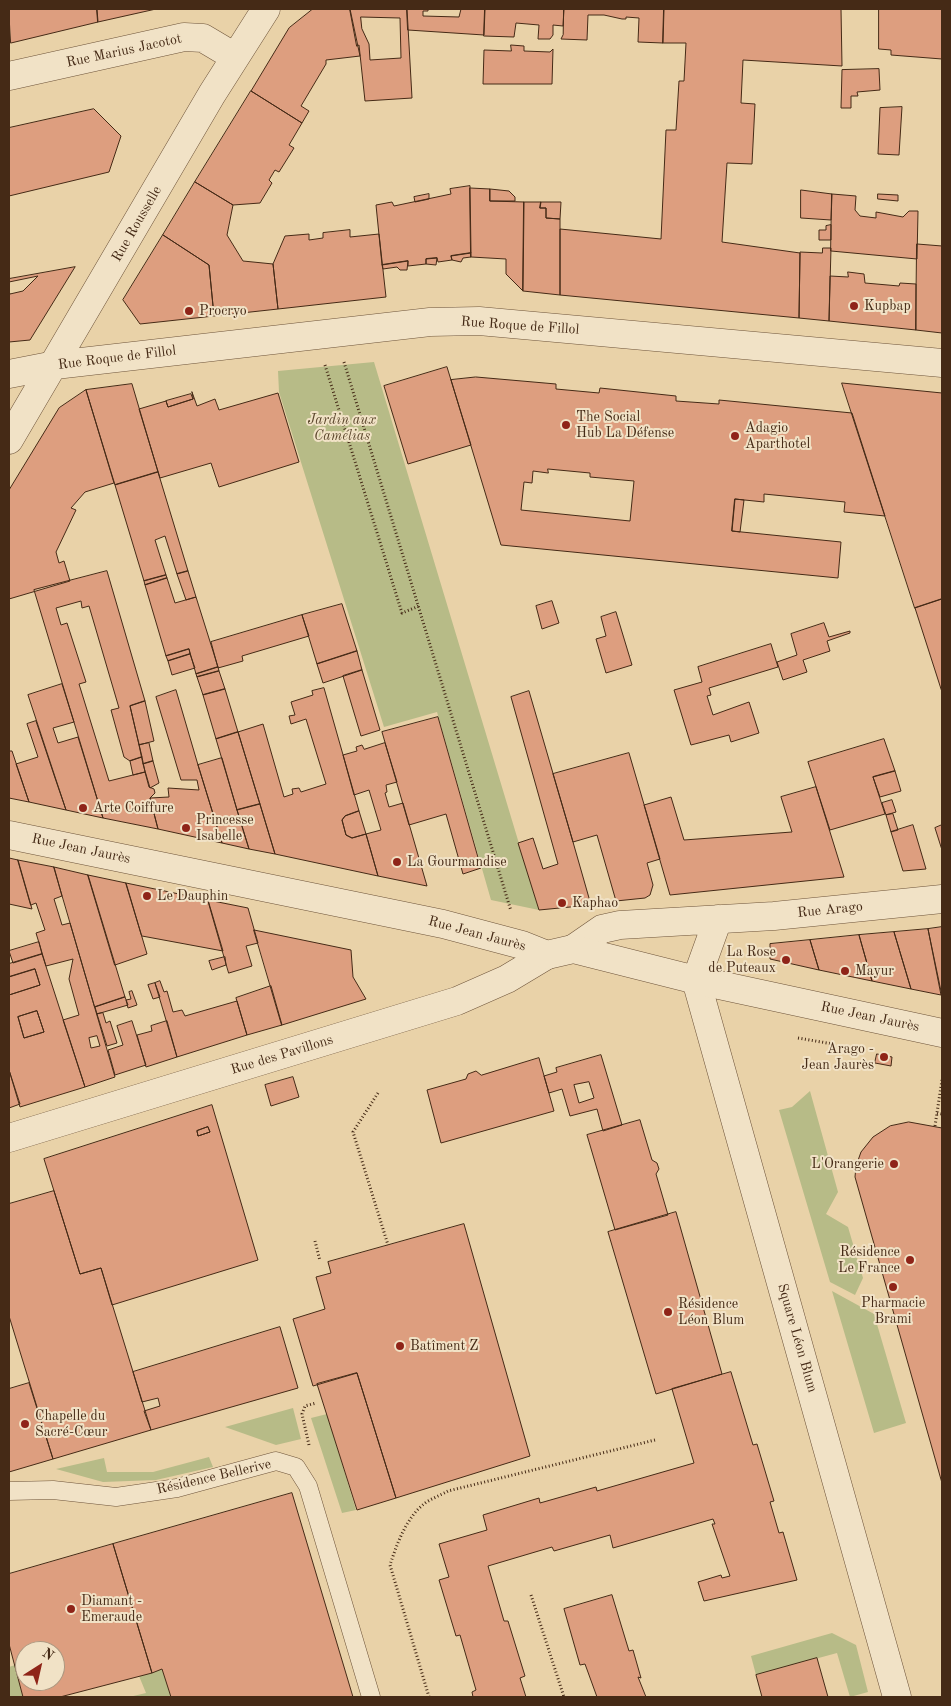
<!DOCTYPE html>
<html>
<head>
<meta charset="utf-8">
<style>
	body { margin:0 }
	#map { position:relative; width:951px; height:1706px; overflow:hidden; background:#e9d2a8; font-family:"Old Standard TT",serif }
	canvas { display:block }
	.frame { position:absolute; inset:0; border:10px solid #452a16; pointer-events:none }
	.north { position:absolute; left:15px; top:1641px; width:50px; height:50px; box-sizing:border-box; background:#f1e2c6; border:1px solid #ac9880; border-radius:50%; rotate:35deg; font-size:14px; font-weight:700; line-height:20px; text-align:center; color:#452a16 }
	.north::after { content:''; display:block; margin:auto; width:18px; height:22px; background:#8f2418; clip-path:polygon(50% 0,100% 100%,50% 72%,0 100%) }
</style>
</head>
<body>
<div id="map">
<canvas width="951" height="1706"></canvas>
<div class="frame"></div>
<div class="north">N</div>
</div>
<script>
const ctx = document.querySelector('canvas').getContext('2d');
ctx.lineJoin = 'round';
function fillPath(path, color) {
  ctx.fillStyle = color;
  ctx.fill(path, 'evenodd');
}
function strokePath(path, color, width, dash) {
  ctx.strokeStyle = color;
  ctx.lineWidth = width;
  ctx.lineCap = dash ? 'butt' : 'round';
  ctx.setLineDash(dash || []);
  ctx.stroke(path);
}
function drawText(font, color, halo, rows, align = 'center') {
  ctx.font = font + ' "Old Standard TT",serif';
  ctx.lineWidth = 4;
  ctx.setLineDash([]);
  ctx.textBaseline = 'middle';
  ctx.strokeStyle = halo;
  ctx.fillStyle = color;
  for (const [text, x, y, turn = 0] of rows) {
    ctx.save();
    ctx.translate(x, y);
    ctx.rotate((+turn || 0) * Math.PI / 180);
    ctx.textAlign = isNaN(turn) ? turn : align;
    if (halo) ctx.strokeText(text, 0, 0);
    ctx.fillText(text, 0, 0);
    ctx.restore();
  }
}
fillPath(new Path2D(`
	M374 362 539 910 491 900 437 712 384 727 279 392 278 371Z
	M810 1091 838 1192 826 1214 848 1227 863 1278 855 1295 830 1282 779 1110 792 1107Z
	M832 1291 874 1314 906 1423 874 1433Z
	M293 1408 301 1439 276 1445 225 1427Z
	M327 1414 356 1510 342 1513 311 1418Z
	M209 1457 213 1467 156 1480 103 1482 56 1469 104 1458 107 1472H153Z
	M832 1633 856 1645 868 1692 850 1697 837 1653 756 1675 751 1656Z
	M15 1665 23 1697H9V1667Z
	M162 1669 171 1697H129L146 1693 139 1676Z`), '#b7bb87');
const building = new Path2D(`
	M9 9H97L98 22 11 43Z
	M97 9H156L98 22Z
	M313 9H350L360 56 326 60V64L301 106 309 111 302 123 251 91 289 28Z
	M350 9H407L412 98 365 101 359 45 357 46ZM361 17 400 18 401 58 370 60 369 44 362 29Z
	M407 9H428V11H423V16L459 17 461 9H485L484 35 408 30Z
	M485 9H564L563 26 553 25V35L550 39H538L539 25 516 23 514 37 484 36Z
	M564 9H664L663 43 638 42 639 18 626 17V19H622L604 15H588L587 40 561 39 563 35Z
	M664 9H841L842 66 743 60 741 103 755 104 752 164 727 163 722 242 800 253 799 318 560 295V229L661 239 666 130H676L679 81H684L686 43H663Z
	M879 9H942V59L891 55V50L879 49Z
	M511 45 524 46V51L550 52 553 49 552 84H483L484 50 511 51Z
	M879 69 880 90 857 92 858 96H851V108H841L842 70Z
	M251 91 302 123 289 145 294 148 279 172 275 170 269 180 272 183 260 203 233 205 195 182Z
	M902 107 899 155 878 154 880 108Z
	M94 109 121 136 109 172 9 196V128Z
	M195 182 233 205 227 235 243 261 273 264 278 309 214 316 209 265 163 235Z
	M470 186 471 253 451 256 452 260 438 262 437 258 426 259V264L408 266V261L382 265 376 205 392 202 394 206 451 194 450 189Z
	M470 188 490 189V201L524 202 523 291 506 274V259L471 257Z
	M490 189 509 191 515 197V201H490Z
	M801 190 832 194 831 220 801 218Z
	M429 194V199L415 202 414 197Z
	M832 194 856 196 855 210 860 216 876 218V212L903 217 909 211H918L917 259 831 251Z
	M878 194 898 195V201L878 199Z
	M524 202H541L540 208H546V218L560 219V295L523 291Z
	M541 202H561L560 219 546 218V208H540Z
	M831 225V240H819V230H826V226Z
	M350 230V237L379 234 386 297 278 309 273 264 285 236 309 234V240L323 238V233Z
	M163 235 209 265 214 316 140 324 123 300Z
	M917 244 942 246V333L916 330Z
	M823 248H831L829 321 799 318 800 252 822 253Z
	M471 253V257L463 258 461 262 452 260 451 256Z
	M437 258 436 265 426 264V259Z
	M408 261 407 270H400L397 267 383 269 382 265Z
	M75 267 30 340 9 342V292L10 294 23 291 38 276 9 282V279Z
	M848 272 864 274 865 283 899 286 900 283 916 284V330L829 321 830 276 848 277Z
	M447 367 471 445 408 464 384 386Z
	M476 377 556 384V389L599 393 600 388 676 396V401L719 404V400L852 413 885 516 844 512 845 502 764 494V502L735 499 732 531 841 542 838 578 501 545 451 380ZM548 469 590 473V477L634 481 630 521 521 510 524 482 532 483 533 471 548 473Z
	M842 383 942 393V599L915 608Z
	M132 384 158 472 115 485 86 390Z
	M86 390 114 483 85 492 71 508 76 510 56 552 59 563 64 561 70 581 9 599V490L59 408Z
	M192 392 197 406 215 399 219 410 278 393 299 462 219 487 211 463 160 478 139 409 166 401 168 407 193 399Z
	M191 394 193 399 168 407 166 401Z
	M158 472 188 571 177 574 165 536 155 540 166 575 144 581 115 485Z
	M735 499 744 500 740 532 732 531Z
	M107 571 145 701 130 706 142 757 130 761 124 757 111 710 119 708 89 606 82 608 81 601 56 608 61 625 67 623 86 682 79 684 109 781 145 772 149 787 154 789 155 793 150 798 158 829 103 818 34 590Z
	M188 571 196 597 186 600 177 574Z
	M166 575 167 578 145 585 144 581Z
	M167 578 175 603 196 597 218 667 196 674 189 649 166 656 145 585Z
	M942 599V692L915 608Z
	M552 601 559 623 542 629 536 606Z
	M342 604 357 651 317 664 302 615Z
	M616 612 632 665 606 673 596 639 606 636 601 617Z
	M302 615 309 636 242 656 243 661 218 668 211 642Z
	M824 623 829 637 850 631V633L827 641 830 651 803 660 807 672 783 680 777 662 797 655 791 634Z
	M771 644 778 667 709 688 711 695 707 696 713 715 749 702 759 733 731 742 729 735 691 745 674 690 702 682 698 667Z
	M189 649 190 654 168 661 166 656Z
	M357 651 362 670 323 683 317 664Z
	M190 654 195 668 172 675 168 661Z
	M218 667 219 671 197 677 196 674Z
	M362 670 380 730 361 736 343 676Z
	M219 671 225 689 203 695 197 677Z
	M62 684 74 722 53 728 58 743 78 737 103 818 66 810 28 695Z
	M324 688 359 811 345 816 342 820 346 835 352 838 366 834 378 876 275 854 238 732 263 724 284 797 293 794 292 789 299 788 301 792 326 784 306 719 291 724 289 716 295 715 291 702 313 695 312 691Z
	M225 689 238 732 216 739 203 695Z
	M176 690 198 765 222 843 158 829 150 798 169 797 168 788 199 790 197 780H181L156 697Z
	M529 691 573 842 591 905 539 910 518 843 533 838 543 869 558 864 511 697Z
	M145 701 154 741 139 745 130 706Z
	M438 717 481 868 463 874 446 814 409 825 382 732Z
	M36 721 55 778 66 810 29 802 16 764 38 757 27 724Z
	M238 732 260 804 237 810 216 739Z
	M884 739 895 771 873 777 885 814 830 830 808 762Z
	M149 743 153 761 143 764 139 745Z
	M385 743 397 782 386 785 387 792 385 793 389 807 403 803 427 886 378 876 366 834 381 830 369 790 354 795 343 755 357 751 356 747 362 745 364 749Z
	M9 751H12L29 802 9 798Z
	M629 753 660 859 647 863 653 885 650 895 645 898 616 901 597 835 573 842 553 774Z
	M142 757 145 772 133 775 130 761Z
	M222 758 237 810 249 849 222 843 198 765Z
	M153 761 159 783 150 788 143 764Z
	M895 771 901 791 880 797 873 777Z
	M816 787 844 877 670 895 644 805 671 797 684 840 792 832 781 797Z
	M892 800 896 812 886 815 882 803Z
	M260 804 275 854 249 849 237 810Z
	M359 811 366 834 352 838 346 835 342 820 345 816Z
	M893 814 898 830 891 832 886 815Z
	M913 825 926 869 903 871 891 832Z
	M942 825V850L935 828Z
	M9 858 18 860 32 909 9 904Z
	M18 860 54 867 62 896 54 899 62 925 70 923 115 1077 85 1087 63 1020 79 1015 69 979 73 959 46 966 36 933 45 930 36 903 31 905ZM97 1036 100 1046 91 1048 89 1038Z
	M54 867 88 875 125 997 95 1007Z
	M88 875 126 883 147 954 115 965Z
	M126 883 208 900 223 951 142 936Z
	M208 900 248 908 258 943 246 946 252 966 229 973Z
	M942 927V996L928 929Z
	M928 929 941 995 911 989 894 932Z
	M254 930 351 950 353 977 366 999 282 1025Z
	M894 932 911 989 872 981 859 935Z
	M859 935 872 981 819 970 810 940Z
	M810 940 819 970 770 959V944Z
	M39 942 42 954 13 963 9 951Z
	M42 954 85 1087 20 1107 9 1070V995L40 985 35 969 9 977V964ZM37 1011 44 1032 24 1038 18 1017Z
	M225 957 226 965 212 970 209 961Z
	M35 969 40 985 9 995V977Z
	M160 981 164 992 167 991 173 1012 182 1010 185 1016 237 1001 247 1035 177 1057 155 983Z
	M155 983 160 997 153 999 148 985Z
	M271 986 282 1025 247 1035 236 998Z
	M132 991 137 1005 128 1008 126 1000 131 999 129 992Z
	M125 997 128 1005 97 1014 95 1007Z
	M37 1011 44 1032 24 1038 18 1017Z
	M103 1013 106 1023 110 1021 117 1043 107 1046 97 1014Z
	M132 1021 146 1065 115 1075 108 1050 123 1045 117 1026Z
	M167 1021 177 1057 146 1067 137 1035 152 1031 151 1026Z
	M877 1054 892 1057 891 1066 875 1063Z
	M601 1055 622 1125 603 1131 597 1109 570 1116 562 1089 549 1093 544 1076 557 1072 556 1068ZM589 1082 594 1098 579 1103 574 1085Z
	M539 1058 554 1111 441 1143 427 1090 466 1079 468 1074 476 1071 481 1075Z
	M9 1070 20 1104 9 1108Z
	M293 1077 299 1097 271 1106 265 1085Z
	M212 1105 258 1260 112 1305 101 1268 80 1274 44 1159ZM208 1127 210 1132 198 1136 197 1131Z
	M640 1120 652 1160 657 1163 659 1169 656 1174 668 1215 615 1230 587 1135Z
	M909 1122 942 1128V1483L855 1177 856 1166 861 1152 873 1137 890 1126Z
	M208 1127 210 1132 198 1136 197 1131Z
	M54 1191 80 1274 101 1268 151 1430 53 1459 9 1316V1204Z
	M676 1212 722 1374 656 1394 608 1232Z
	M464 1224 530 1456 396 1498 357 1373 313 1386 293 1319 325 1309 316 1277 331 1273 328 1262Z
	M280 1327 298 1388 151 1430 144 1411 160 1406 158 1398 142 1402 133 1372Z
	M731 1372 753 1445 757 1444 774 1501 770 1502 779 1533 783 1532 797 1580 704 1601 698 1582 721 1575 722 1578 730 1576 712 1524H715L713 1519 613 1548 610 1535 554 1551 552 1547 488 1566 504 1621H508L525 1676 520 1678 526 1697H473L472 1692 476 1690 460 1635 456 1636 439 1580 449 1577 439 1544 487 1530 483 1515 539 1498 540 1503 596 1487 597 1491 694 1463 672 1389Z
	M357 1373 396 1498 357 1510 317 1384Z
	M29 1383 53 1459 9 1472V1389Z
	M292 1493 353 1697H171L162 1669 152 1673 113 1544Z
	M113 1544 152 1673 60 1697H23L9 1644V1574ZM25 1651H55V1681H25Z
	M612 1595 629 1651 633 1650 641 1678 638 1677 646 1697H597L585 1664 580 1665 564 1609Z
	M817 1658 828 1697H762L756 1675Z`);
fillPath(building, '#dd9e7f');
strokePath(building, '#452a16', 1);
const service = new Path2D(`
	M9 1491 53 1490 116 1497 177 1488 276 1461 296 1467 308 1486 371 1697`);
const minor = new Path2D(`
	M9 76 184 37 203 38 235 57
	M9 374 55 365 430 322 479 321 942 363
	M9 440 212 94 266 9
	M718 919 696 980 897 1697
	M573 949 602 929 620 925 774 916 942 899
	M9 1138 457 1001 507 979 547 955`);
const tertiary = new Path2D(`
	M9 835 443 924 522 945 547 955 573 949 696 980 942 1033`);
strokePath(service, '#6e543a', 19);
strokePath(minor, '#6e543a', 29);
strokePath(tertiary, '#6e543a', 29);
strokePath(new Path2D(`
	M344 362 511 911
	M325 365 402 613 419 606
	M798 1038 833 1044
	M378 1093 353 1132 388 1245
	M937 1113 942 1114
	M935 1126 942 1080
	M315 1241 320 1261
	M309 1445 302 1414 305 1406 316 1403
	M531 1595 564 1697
	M429 1697 390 1565C397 1544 406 1518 424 1504 430 1499 441 1495 448 1491L655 1440`), '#452a16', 3, [1, 2.5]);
strokePath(service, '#f1e2c6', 18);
strokePath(minor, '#f1e2c6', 28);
strokePath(tertiary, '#f1e2c6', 28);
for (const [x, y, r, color] of [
	[854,306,5,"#8f2418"],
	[189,311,5,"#8f2418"],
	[566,425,5,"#8f2418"],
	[735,436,5,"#8f2418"],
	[83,808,5,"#8f2418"],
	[186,828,5,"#8f2418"],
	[397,862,5,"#8f2418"],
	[147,896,5,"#8f2418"],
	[562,903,5,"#8f2418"],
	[786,960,5,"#8f2418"],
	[845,971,5,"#8f2418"],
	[884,1057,5,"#8f2418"],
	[894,1164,5,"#8f2418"],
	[910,1260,5,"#8f2418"],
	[893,1287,5,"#8f2418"],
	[668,1312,5,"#8f2418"],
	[400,1346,5,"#8f2418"],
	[25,1424,5,"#8f2418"],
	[71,1609,5,"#8f2418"]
]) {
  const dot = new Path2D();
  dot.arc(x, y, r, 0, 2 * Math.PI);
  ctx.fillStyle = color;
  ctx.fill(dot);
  strokePath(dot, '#f1e2c6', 2);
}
drawText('14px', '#452a16', '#f1e2c6', [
	["Rue Marius Jacotot",124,51,-12],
	["Rue Rousselle",137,224,-60],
	["Rue Roque de Fillol",520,326,4],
	["Rue Roque de Fillol",117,358,-7],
	["Rue Jean Jaurès",81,849,12],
	["Rue Arago",830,910,-6],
	["Rue Jean Jaurès",477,934,15],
	["Rue Jean Jaurès",870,1017,12],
	["Rue des Pavillons",282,1055,-17],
	["Square Léon Blum",797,1338,74],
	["Résidence Bellerive",214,1477,-13]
]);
drawText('14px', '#452a16', '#f1e2c6', [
	["Kupbap",864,306],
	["Procryo",199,311],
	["The Social",576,417],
	["Hub La Défense",576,433],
	["Adagio",745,428],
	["Aparthotel",745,444],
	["Arte Coiffure",93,808],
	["Princesse",196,820],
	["Isabelle",196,836],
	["La Gourmandise",407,862],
	["Le Dauphin",157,896],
	["Kaphao",572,903],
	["La Rose",776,952,"right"],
	["de Puteaux",776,968,"right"],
	["Mayur",855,971],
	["Arago -",874,1049,"right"],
	["Jean Jaurès",874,1065,"right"],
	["L'Orangerie",884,1164,"right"],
	["Résidence",900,1252,"right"],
	["Le France",900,1268,"right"],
	["Pharmacie",893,1303,"center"],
	["Brami",893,1319,"center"],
	["Résidence",678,1304],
	["Léon Blum",678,1320],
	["Batîment Z",410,1346],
	["Chapelle du",35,1416],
	["Sacré-Cœur",35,1432],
	["Diamant -",81,1601],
	["Emeraude",81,1617]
], 'left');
drawText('italic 14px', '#5c472d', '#f1e2c6', [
	["Jardin aux",342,420],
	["Camélias",342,436]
]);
</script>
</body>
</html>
